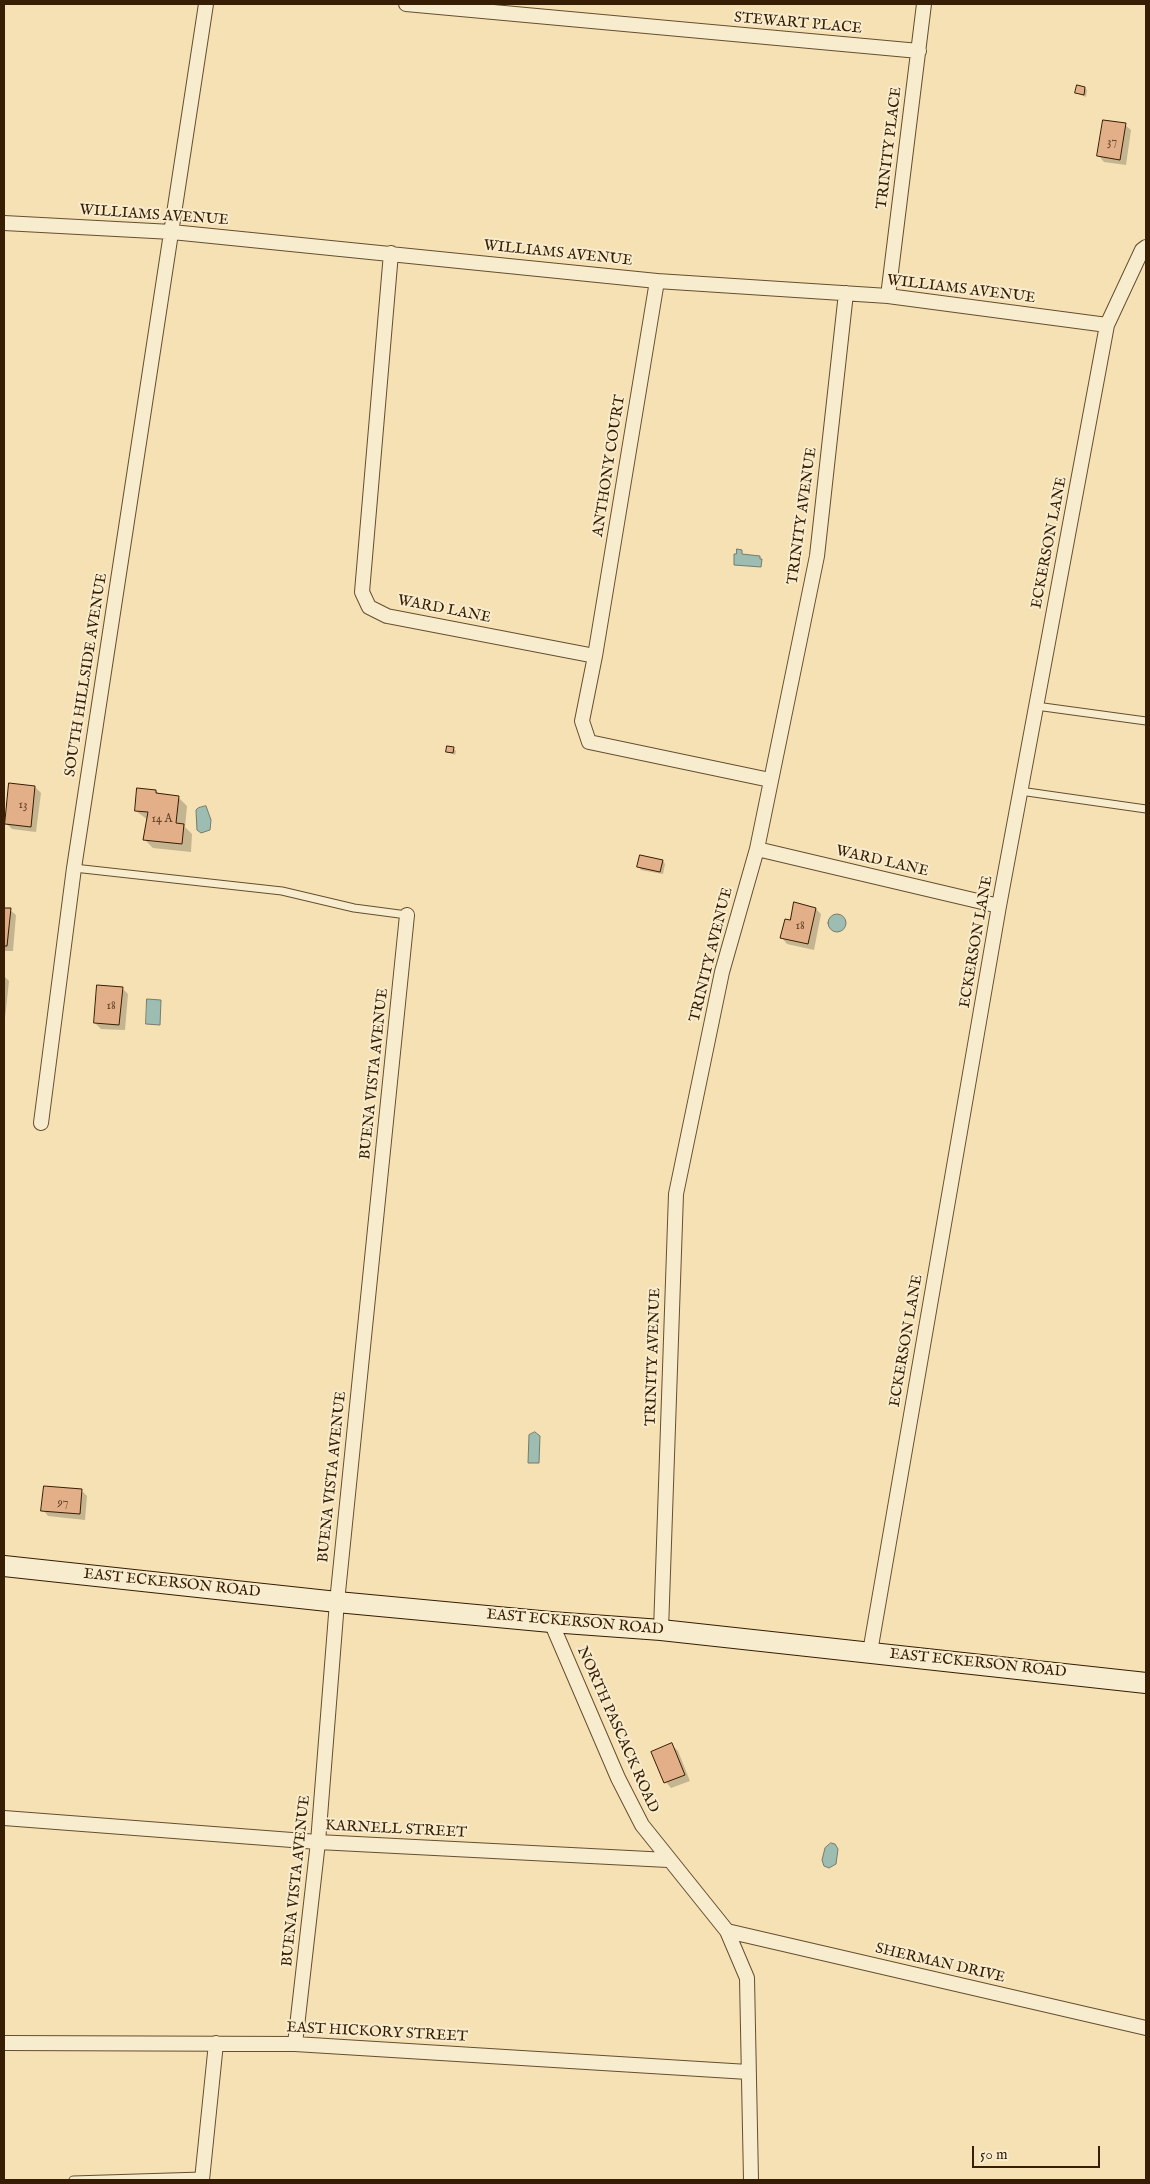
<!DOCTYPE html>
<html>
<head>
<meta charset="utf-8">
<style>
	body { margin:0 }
	#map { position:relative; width:1150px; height:2184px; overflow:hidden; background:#f5e1b4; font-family:"IM FELL English",serif }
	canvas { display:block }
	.frame { position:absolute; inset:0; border:5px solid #361d04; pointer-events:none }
	.scale { position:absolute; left:972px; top:2146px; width:128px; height:22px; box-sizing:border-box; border:2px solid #361d04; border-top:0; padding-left:6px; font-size:15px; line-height:18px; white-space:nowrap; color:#361d04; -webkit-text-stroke:4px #f8ecce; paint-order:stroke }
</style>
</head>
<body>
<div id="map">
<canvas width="1150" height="2184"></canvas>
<div class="frame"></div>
<div class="scale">50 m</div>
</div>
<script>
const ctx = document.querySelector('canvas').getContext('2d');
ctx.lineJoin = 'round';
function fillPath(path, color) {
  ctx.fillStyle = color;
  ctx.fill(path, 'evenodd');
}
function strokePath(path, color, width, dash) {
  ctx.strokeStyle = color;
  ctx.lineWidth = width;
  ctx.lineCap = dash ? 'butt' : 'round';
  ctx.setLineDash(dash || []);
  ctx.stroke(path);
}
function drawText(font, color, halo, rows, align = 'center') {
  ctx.font = font + ' "IM FELL English",serif';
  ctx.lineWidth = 4;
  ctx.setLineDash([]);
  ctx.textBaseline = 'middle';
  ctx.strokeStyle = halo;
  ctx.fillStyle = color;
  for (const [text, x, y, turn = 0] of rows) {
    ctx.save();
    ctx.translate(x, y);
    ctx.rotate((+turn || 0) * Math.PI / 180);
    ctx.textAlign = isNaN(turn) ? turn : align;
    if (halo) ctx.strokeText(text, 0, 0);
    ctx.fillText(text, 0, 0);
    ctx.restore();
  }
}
const water = new Path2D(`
	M737 549 742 550V554L760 556V559H762L761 567 734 565V554H736Z
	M206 806 211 820 210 830 201 833 197 830 196 810 198 808Z
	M828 923a9 9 0 1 1 18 0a9 9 0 1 1-18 0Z
	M147 999 161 1000 160 1025 146 1024Z
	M535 1432 540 1436 539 1463H528L529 1435Z
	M831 1843 835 1844 838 1849 836 1864 829 1868 824 1866 822 1860 825 1848Z`);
fillPath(water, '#9dbcb2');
strokePath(water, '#747c6c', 1);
fillPath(new Path2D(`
	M1085 88 1087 90 1086 97 1077 93Z
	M1125 125 1131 130 1126 165 1104 162 1099 156Z
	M453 748 456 751 455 755 448 752Z
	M11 785 35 787 41 793 36 832 12 829 6 823Z
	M156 791 160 795 178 797 187 806 185 827 192 834 191 852 153 848 144 839 148 820 136 811Z
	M663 861 665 864 663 874 641 870 639 867Z
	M4 909 10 910 16 915 13 951H4Z
	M816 909 821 914 814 950 787 944 782 938 791 921Z
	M4 976 9 981 5 1018H4Z
	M122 988 128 994 125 1030 101 1029 95 1023Z
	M81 1490 87 1496 85 1520 48 1516 43 1510Z
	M672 1745 678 1751 690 1781 671 1788 666 1782Z`), '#0003');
const building = new Path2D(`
	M1077 85 1085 87 1084 95 1075 93Z
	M1103 120 1126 123 1120 160 1097 156Z
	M447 746 454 747 453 753 446 752Z
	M9 783 35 786 31 827 5 824Z
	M137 788 156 790V793L179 796 176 823 184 824 182 844 143 840 148 812 135 811Z
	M640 855 663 860 660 872 637 867Z
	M794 902 816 908 808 944 780 938 785 919 790 920Z
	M4 908H11L7 946H4Z
	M97 985 123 987 119 1025 94 1023Z
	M44 1486 82 1489 80 1514 41 1511Z
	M672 1743 685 1775 664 1783 651 1752Z`);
fillPath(building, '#e3af88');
strokePath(building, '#361d04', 1);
const lane = new Path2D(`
	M1036 706 1146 721
	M1020 791 1146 809
	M74 868 282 891 354 908 407 915
	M73 2180 202 2176`);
const street = new Path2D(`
	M406 4 919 51
	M4 223 172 232 657 281 888 296 1107 325
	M391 253 362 592 369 607 387 616 595 656
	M657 281 595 656 582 721 589 742 770 780
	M888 296 924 4
	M757 849 999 906
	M41 1123 74 868 206 4
	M551 1622 618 1778 642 1825 727 1931 747 1978 751 2180
	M661 1630 676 1194 722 972 757 849 817 556 846 293
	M870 1652 999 906 1107 325 1142 250 1146 247
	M4 1818 318 1842 668 1860
	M727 1931 1146 2028
	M4 2043 295 2044 748 2072
	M295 2044 318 1842 337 1602 407 915
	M202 2180 216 2043`);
const secondary = new Path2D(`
	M4 1566 337 1602 551 1622 661 1630 1146 1683`);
strokePath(lane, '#664e30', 9);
strokePath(street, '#664e30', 16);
strokePath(secondary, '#361d04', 22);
strokePath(lane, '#f8ecce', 7);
strokePath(street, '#f8ecce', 14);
strokePath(secondary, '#f8ecce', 20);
drawText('12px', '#614225', null, [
	["37",1112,143],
	["13",23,806],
	["14 A",162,820],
	["18",800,927],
	["18",111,1007],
	["97",63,1504]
]);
drawText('15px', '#361d04', '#f8ecce', [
	["STEWART PLACE",798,24,5],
	["TRINITY PLACE",890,148,-83],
	["WILLIAMS AVENUE",154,216,4],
	["WILLIAMS AVENUE",558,254,6],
	["WILLIAMS AVENUE",961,290,7],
	["ANTHONY COURT",610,466,-81],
	["TRINITY AVENUE",803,516,-82],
	["ECKERSON LANE",1050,543,-79],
	["WARD LANE",444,610,11],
	["SOUTH HILLSIDE AVENUE",87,675,-81],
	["WARD LANE",882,862,13],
	["ECKERSON LANE",977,942,-80],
	["TRINITY AVENUE",712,955,-76],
	["BUENA VISTA AVENUE",375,1074,-84],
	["ECKERSON LANE",907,1341,-80],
	["TRINITY AVENUE",654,1357,-88],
	["BUENA VISTA AVENUE",333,1477,-84],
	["EAST ECKERSON ROAD",172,1584,6],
	["EAST ECKERSON ROAD",575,1623,5],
	["EAST ECKERSON ROAD",978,1664,6],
	["NORTH PASCACK ROAD",617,1730,66],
	["KARNELL STREET",396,1830,3],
	["BUENA VISTA AVENUE",297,1881,-84],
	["SHERMAN DRIVE",940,1964,13],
	["EAST HICKORY STREET",377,2033,3]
]);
</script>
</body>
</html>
